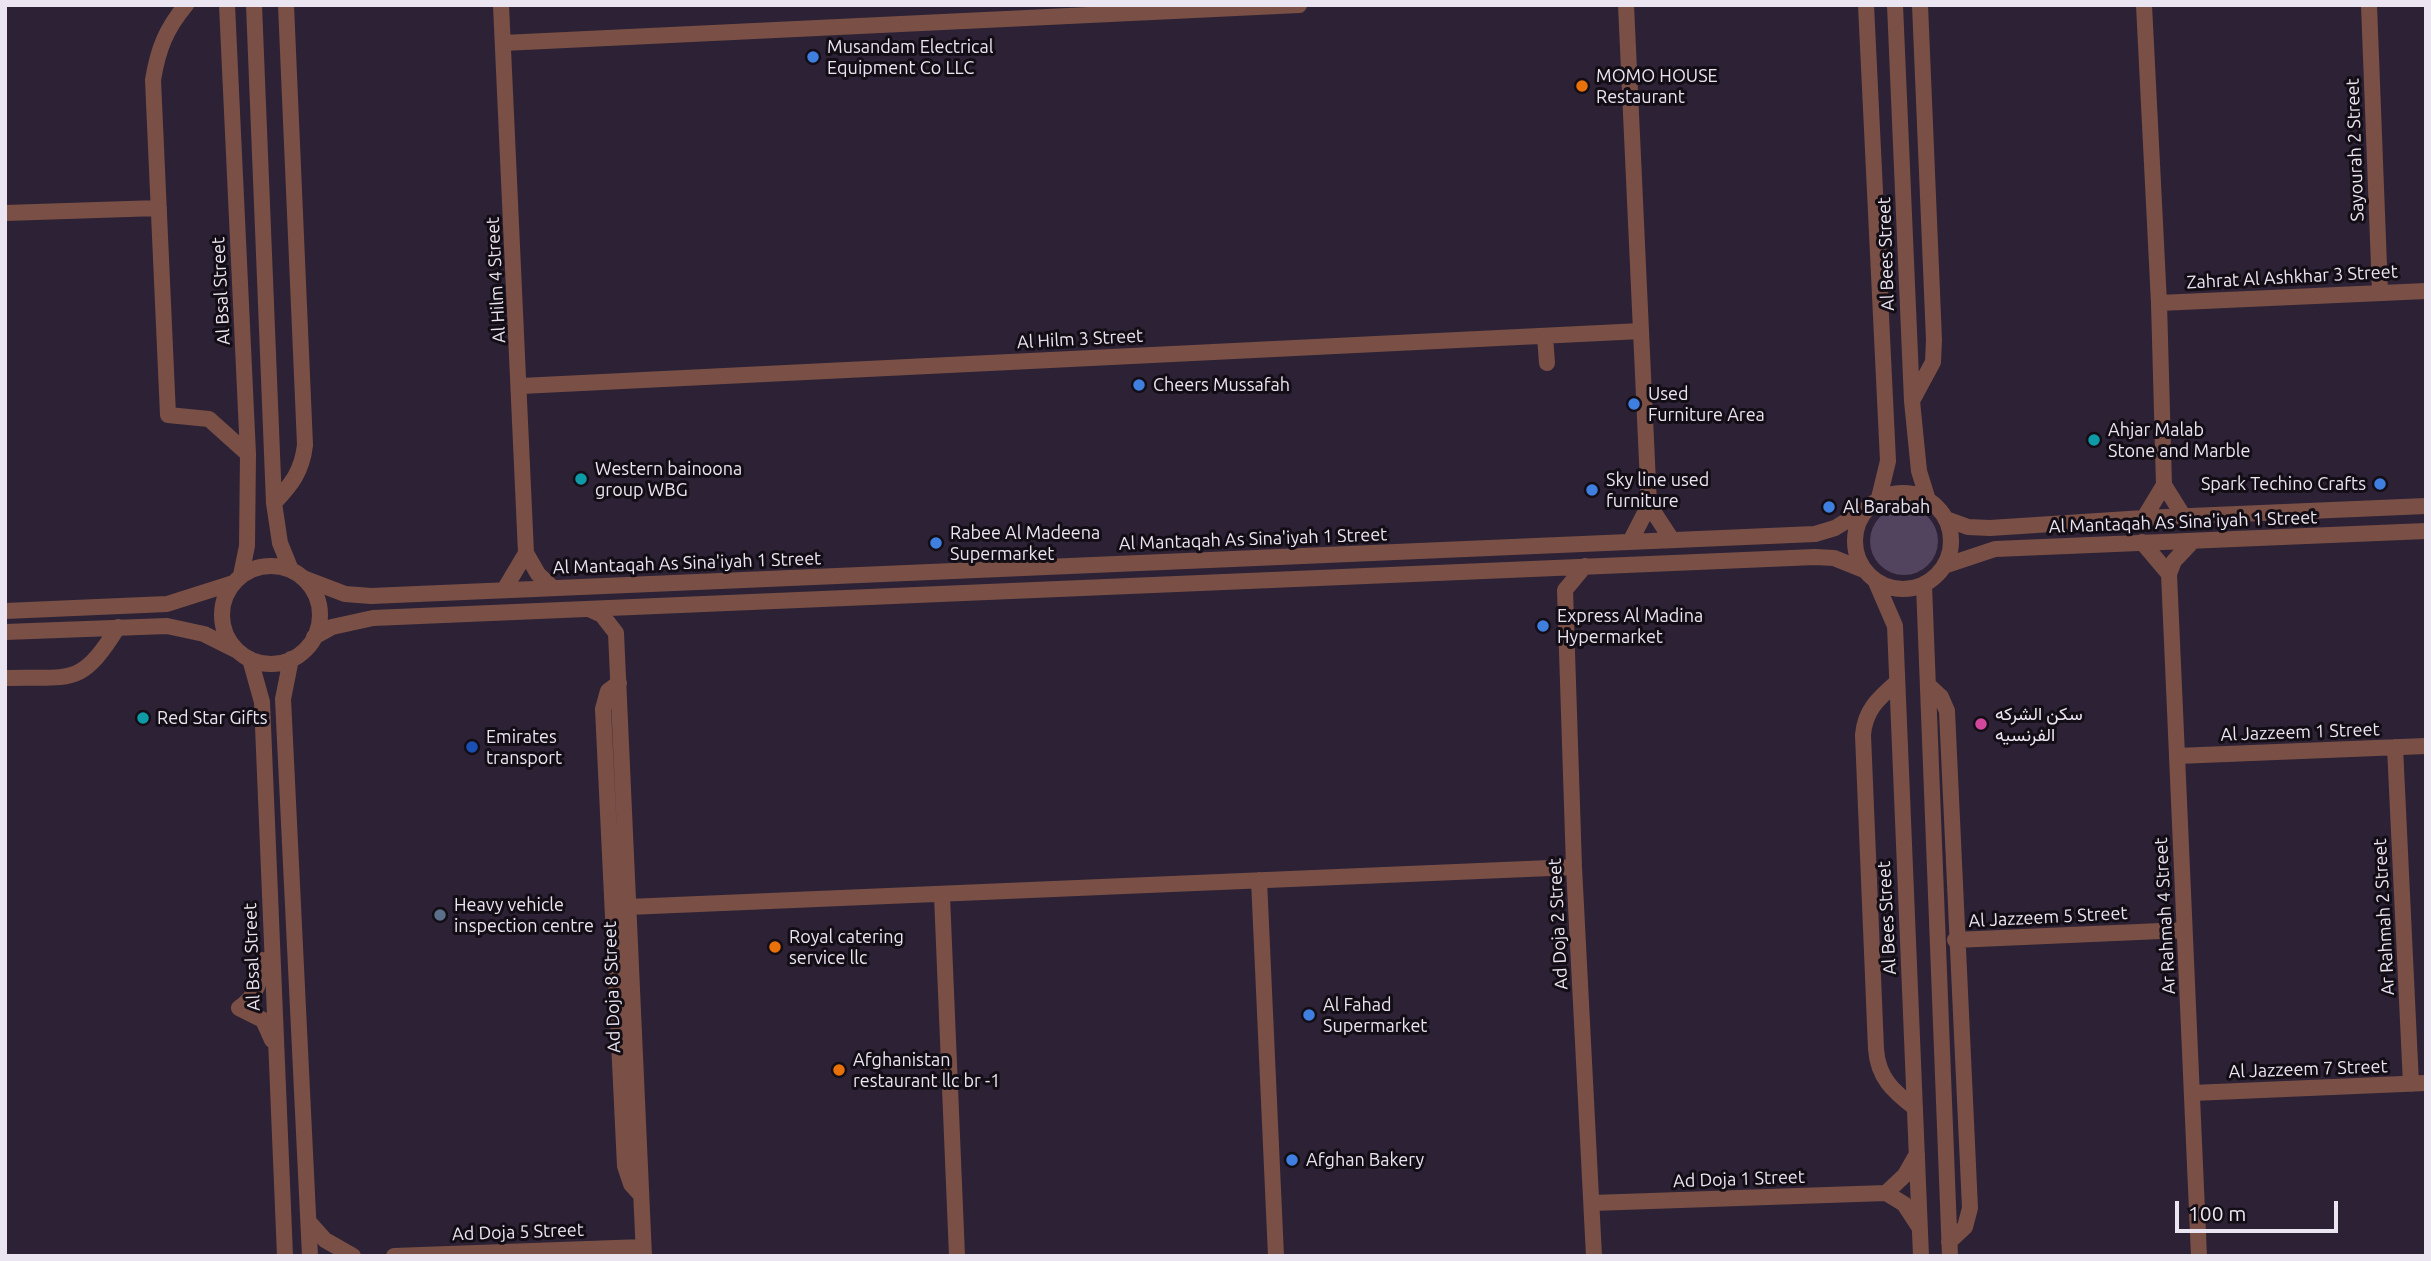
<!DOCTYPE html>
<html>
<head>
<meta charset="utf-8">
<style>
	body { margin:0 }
	#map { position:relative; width:2431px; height:1261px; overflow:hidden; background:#2d2235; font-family:Ubuntu,sans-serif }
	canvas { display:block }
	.frame { position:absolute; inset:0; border:7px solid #ebe4f1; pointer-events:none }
	.scale { position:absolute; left:2175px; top:1201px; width:163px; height:32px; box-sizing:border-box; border:4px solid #ebe4f1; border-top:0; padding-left:9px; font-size:21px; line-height:24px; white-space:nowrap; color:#ebe4f1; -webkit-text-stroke:5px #130e16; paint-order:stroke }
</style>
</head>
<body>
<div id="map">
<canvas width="2431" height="1261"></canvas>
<div class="frame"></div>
<div class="scale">100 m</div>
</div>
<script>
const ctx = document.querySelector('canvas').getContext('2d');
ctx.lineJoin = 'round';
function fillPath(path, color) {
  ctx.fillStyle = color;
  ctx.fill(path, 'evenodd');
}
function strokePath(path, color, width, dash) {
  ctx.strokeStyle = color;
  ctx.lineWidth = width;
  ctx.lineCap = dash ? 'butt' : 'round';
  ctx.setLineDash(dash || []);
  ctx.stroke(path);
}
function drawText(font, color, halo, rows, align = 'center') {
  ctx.font = font + ' Ubuntu,Vazirmatn,sans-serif';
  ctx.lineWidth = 6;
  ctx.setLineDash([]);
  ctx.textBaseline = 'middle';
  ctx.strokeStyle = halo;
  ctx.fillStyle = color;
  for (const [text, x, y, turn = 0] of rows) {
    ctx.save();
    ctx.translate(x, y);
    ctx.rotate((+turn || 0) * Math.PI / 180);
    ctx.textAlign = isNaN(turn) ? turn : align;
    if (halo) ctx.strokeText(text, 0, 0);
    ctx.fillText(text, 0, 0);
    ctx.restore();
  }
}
fillPath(new Path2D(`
	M1870 541a34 34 0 1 1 68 0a34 34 0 1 1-68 0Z`), '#52435e');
strokePath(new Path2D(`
	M186 5C166 29 158 49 153 80L168 415 209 419 248 454
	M227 5 248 454 247 546 241 575
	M254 5 274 503 280 543 291 570
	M501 5 526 553 504 590
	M1626 5 1649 505 1630 542
	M1866 5 1888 461 1879 498
	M1895 5 1912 401 1919 471 1928 500
	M2144 5 2159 303 2164 485 2144 518
	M2369 5 2380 292
	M503 43 1299 5
	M5 213 159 208
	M2159 303 2426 291
	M1545 336 1547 363
	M521 386 1641 331
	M1912 401 1933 362 1934 340 1920 5
	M2164 485 2184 517
	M1855 541a48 48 0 1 1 96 0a48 48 0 1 1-96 0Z
	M274 503C292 484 302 471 305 445L286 5
	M1649 505 1672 540
	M1946 519 1968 527 1990 528 2144 518 2426 506
	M2142 542 2169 574
	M2192 542 2174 561 2169 574 2199 1256
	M526 553 538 574 553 588
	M1585 566 1565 590 1574 867 1594 1256
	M1944 566 1995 549 2426 531
	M222 615a49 49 0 1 1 98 0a49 49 0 1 1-98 0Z
	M303 578 345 594 371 596 1815 534 1835 528 1866 509
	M1876 582 1895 626 1921 1256
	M1924 585 1950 1256
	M589 609 602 615 616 633 644 1256
	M5 611 167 604 233 583
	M5 632 167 626 204 634 236 650
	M314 637 332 627 373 618 1815 557 1834 558 1864 570
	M250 659 262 702 285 1256
	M291 659 283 699 310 1256
	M5 678C72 676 80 688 118 627
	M619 683 608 691 603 709 625 1166 631 1184 641 1195
	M1896 683C1878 699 1865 710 1863 735L1876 1049C1878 1078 1893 1091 1915 1108
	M1928 685 1941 697 1947 711 1970 1208 1965 1227 1949 1242
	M2395 747 2411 1084
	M2177 756 2426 746
	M1259 880 1276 1256
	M942 896 957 1256
	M628 907 1574 867
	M1955 940 2184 930
	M239 1008C257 995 261 982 262 960
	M239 1008 263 1020 272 1040
	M2192 1093 2426 1083
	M1886 1193 1905 1175 1917 1154
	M1592 1203 1886 1193 1904 1204 1919 1227
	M309 1222 325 1240 353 1256
	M394 1256 643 1247`), '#7a5046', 16);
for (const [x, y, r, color] of [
	[813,57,7,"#3f7fe0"],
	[1582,86,7,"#e8710a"],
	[1139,385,7,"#3f7fe0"],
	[1634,404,7,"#3f7fe0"],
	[2094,440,7,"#0f9aa8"],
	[581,479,7,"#0f9aa8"],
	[2380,484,7,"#3f7fe0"],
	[1592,490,7,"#3f7fe0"],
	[1829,507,7,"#3f7fe0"],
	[936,543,7,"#3f7fe0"],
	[1543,626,7,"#3f7fe0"],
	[143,718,7,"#0f9aa8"],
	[1981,724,7,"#d1479c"],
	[472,747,7,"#1a4fb4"],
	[440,915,7,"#5c6f8a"],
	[775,947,7,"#e8710a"],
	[1309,1015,7,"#3f7fe0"],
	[839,1070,7,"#e8710a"],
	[1292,1160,7,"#3f7fe0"]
]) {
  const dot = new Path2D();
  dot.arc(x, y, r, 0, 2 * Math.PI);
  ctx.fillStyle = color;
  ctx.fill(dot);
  strokePath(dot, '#130e16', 2.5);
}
drawText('18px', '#ebe4f1', '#130e16', [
	["Musandam Electrical",827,47],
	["Equipment Co LLC",827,68],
	["MOMO HOUSE",1596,76],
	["Restaurant",1596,97],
	["Cheers Mussafah",1153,385],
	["Used",1648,394],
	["Furniture Area",1648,415],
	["Ahjar Malab",2108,430],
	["Stone and Marble",2108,451],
	["Western bainoona",595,469],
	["group WBG",595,490],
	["Sky line used",1606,480],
	["furniture",1606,501],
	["Spark Techino Crafts",2366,484,"right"],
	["Al Barabah",1843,507],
	["Rabee Al Madeena",950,533],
	["Supermarket",950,554],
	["Express Al Madina",1557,616],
	["Hypermarket",1557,637],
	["سكن الشركه",1995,714],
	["الفرنسيه",1995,735],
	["Red Star Gifts",157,718],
	["Emirates",486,737],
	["transport",486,758],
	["Heavy vehicle",454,905],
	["inspection centre",454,926],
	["Royal catering",789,937],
	["service llc",789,958],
	["Al Fahad",1323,1005],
	["Supermarket",1323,1026],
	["Afghanistan",853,1060],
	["restaurant llc br -1",853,1081],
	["Afghan Bakery",1306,1160]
], 'left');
drawText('18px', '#ebe4f1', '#130e16', [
	["Sayourah 2 Street",2355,150,-92],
	["Al Bees Street",1886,254,-92],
	["Zahrat Al Ashkhar 3 Street",2292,277,-3],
	["Al Hilm 4 Street",496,280,-93],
	["Al Bsal Street",221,291,-93],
	["Al Hilm 3 Street",1080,339,-3],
	["Al Mantaqah As Sina'iyah 1 Street",2183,522,-2],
	["Al Mantaqah As Sina'iyah 1 Street",1253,539,-2],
	["Al Mantaqah As Sina'iyah 1 Street",687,563,-2],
	["Al Jazzeem 1 Street",2300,732,-2],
	["Ar Rahmah 4 Street",2165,916,-93],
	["Al Jazzeem 5 Street",2048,917,-3],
	["Ar Rahmah 2 Street",2384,917,-93],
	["Al Bees Street",1887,918,-93],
	["Ad Doja 2 Street",1558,924,-93],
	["Al Bsal Street",252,957,-92],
	["Ad Doja 8 Street",612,987,-92],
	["Al Jazzeem 7 Street",2308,1069,-2],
	["Ad Doja 1 Street",1739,1179,-2],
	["Ad Doja 5 Street",518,1232,-2]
]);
</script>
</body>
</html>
